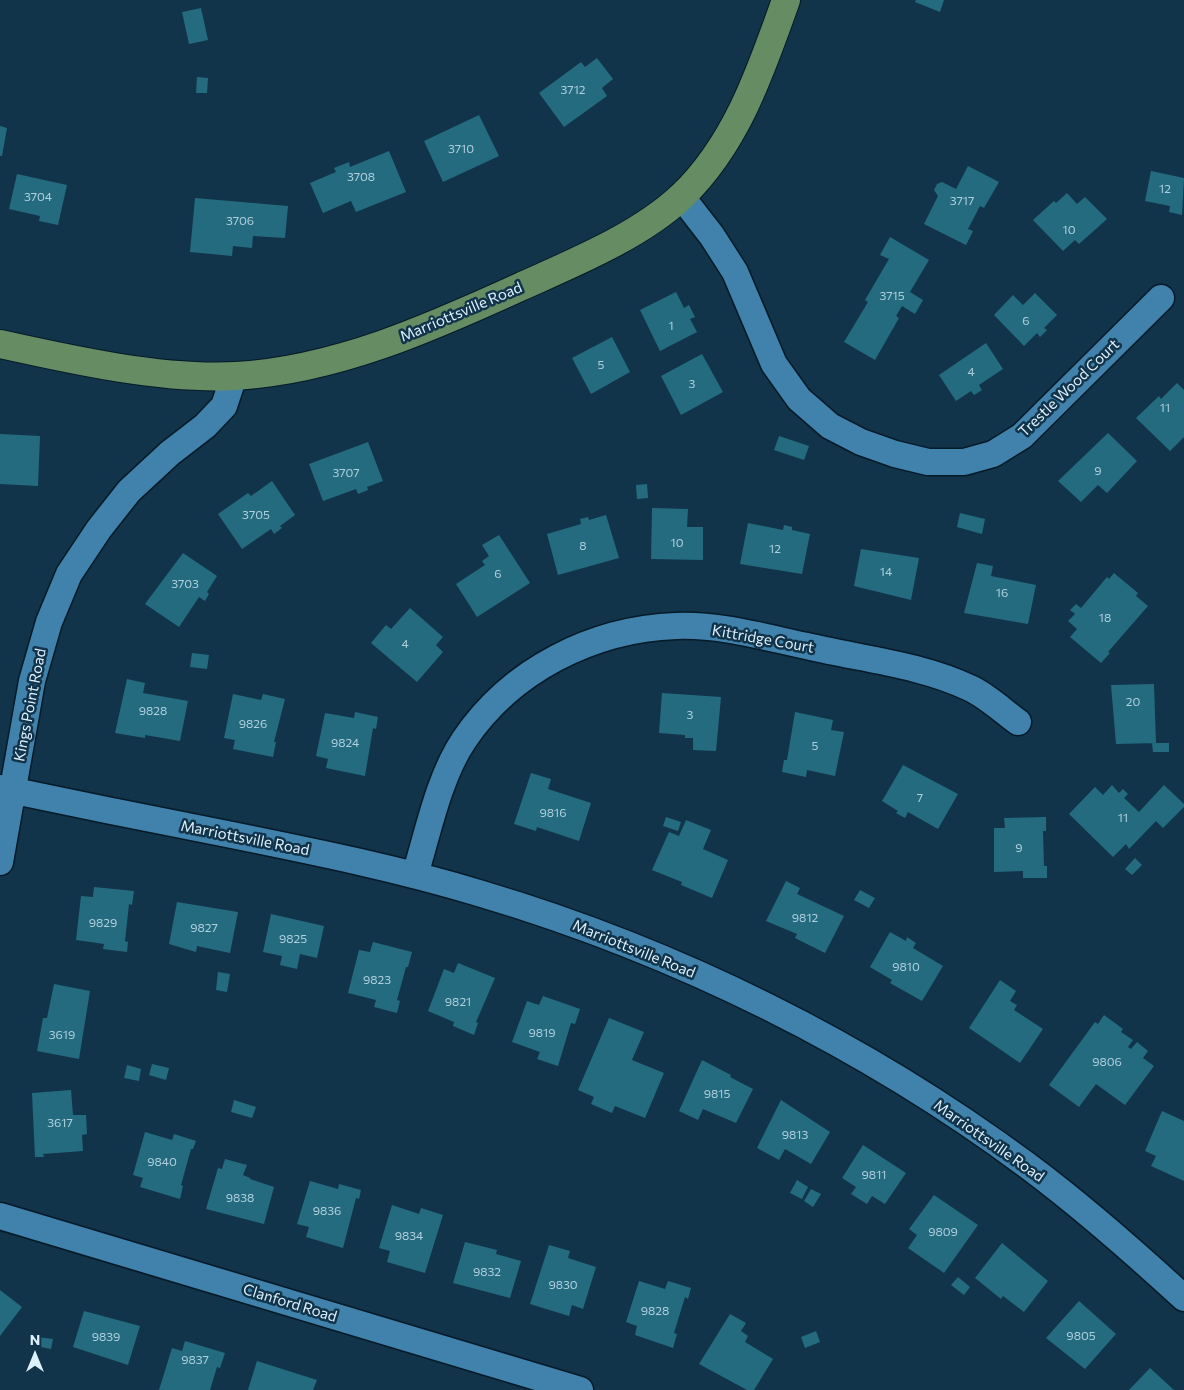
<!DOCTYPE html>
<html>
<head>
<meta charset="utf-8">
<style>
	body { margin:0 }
	#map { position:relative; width:1184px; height:1390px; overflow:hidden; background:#11344a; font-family:Commissioner,sans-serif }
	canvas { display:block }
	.north { position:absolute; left:10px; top:1330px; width:50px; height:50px; -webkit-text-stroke:4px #11344a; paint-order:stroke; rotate:0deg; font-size:14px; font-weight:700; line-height:20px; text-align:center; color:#ddf0fe }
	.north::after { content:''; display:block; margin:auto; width:18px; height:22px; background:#ddf0fe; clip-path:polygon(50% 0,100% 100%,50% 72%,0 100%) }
</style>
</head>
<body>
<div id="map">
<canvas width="1184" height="1390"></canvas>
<div class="north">N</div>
</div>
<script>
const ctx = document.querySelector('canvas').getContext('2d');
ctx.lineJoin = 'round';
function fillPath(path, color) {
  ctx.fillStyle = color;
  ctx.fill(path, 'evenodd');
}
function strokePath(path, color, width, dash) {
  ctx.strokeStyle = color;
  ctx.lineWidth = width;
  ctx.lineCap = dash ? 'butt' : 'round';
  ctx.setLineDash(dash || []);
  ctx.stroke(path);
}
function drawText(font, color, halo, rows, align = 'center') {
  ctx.font = font + ' Commissioner,sans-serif';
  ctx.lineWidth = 5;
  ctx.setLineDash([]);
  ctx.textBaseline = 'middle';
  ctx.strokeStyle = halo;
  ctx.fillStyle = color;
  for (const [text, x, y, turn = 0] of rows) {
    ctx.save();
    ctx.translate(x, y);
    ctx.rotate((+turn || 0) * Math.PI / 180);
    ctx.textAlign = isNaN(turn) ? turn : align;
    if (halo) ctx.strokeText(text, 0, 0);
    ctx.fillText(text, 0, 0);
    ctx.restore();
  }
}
fillPath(new Path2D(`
	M916 0H944L940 12 915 2Z
	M201 8 208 40 189 44 182 12Z
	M597 58 613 79 602 88 607 96 564 127 539 93 581 62 585 67Z
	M197 77 208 78 207 93H196Z
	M479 115 499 156 443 182 424 141Z
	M0 126 7 128 2 156H0Z
	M389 151 406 192 356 212 351 201 323 213 310 183 336 172 334 168 349 162 350 167Z
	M968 166 999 182 984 208 980 206 968 229 973 231 966 245 924 224 938 196 934 190 937 184 942 182 956 189Z
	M1151 171 1184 178 1182 215 1169 212 1170 206 1145 201Z
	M17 174 67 185 58 225 39 221 40 216 9 209Z
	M1067 193 1077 204 1085 197 1107 219 1079 244 1075 240 1063 251 1033 220 1054 201 1056 203Z
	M195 198 288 206 285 238 253 236 252 248 233 246 232 256 190 252Z
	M890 237 929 260 910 292 923 300 915 314 902 306 896 316 899 318 875 360 844 342 868 302 865 300 889 259 880 255Z
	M676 292 684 308 689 305 695 317 690 319 697 332 660 351 640 310Z
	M1035 293 1057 315 1044 328 1047 330 1040 337 1037 333 1024 346 994 315 1013 295 1023 305Z
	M612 337 630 372 591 394 572 358Z
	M986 343 1003 369 979 385 982 390 974 395 971 391 956 401 939 375Z
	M702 354 723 392 681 415 661 376Z
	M1177 383 1184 390V437L1170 451 1136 418 1159 396 1161 399Z
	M1108 433 1137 461 1107 493 1098 485 1081 502 1058 481Z
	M0 434 40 436 38 486 0 484Z
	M779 436 809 446 804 460 774 450Z
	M368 442 383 481 367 487 368 490 358 494 356 489 323 501 309 464Z
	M272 481 295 515 280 526 282 528 274 534 271 529 242 549 218 514 248 493 251 496Z
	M647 484 648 498 637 499 636 485Z
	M652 508 688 509 687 527H703V560L651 559Z
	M960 513 985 519 982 534 957 527Z
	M606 515 619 558 558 575 547 534 581 524 580 519 588 517 589 520Z
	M748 523 783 530 784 525 792 527V530L810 534 802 574 740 564Z
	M499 535 530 583 477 617 456 584 485 565 482 561 489 556 482 545Z
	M861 549 919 558 911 600 854 586Z
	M183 553 217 576 207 592 209 594 205 601 199 597 179 627 145 604Z
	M977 563 993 566 991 576 1036 585 1028 624 964 613Z
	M1114 573 1138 593 1136 596 1148 606 1108 652 1110 653 1101 663 1070 637 1077 629 1068 621 1075 614 1070 610 1076 604 1081 608 1107 577 1109 579Z
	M410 608 443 637 436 645 443 652 417 682 371 643 386 625 391 629Z
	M192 653 209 655 207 669 190 667Z
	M127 679 145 683 143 693 188 701 180 741 145 735V738L115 733Z
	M1154 684 1156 743 1116 744 1111 685Z
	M662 693 721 697 716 751 693 750V738H685V735L659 733Z
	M233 694 261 700 263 694 285 699 274 742H276L273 757 233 749 235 740 224 738Z
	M355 712 378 717 376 729 373 728 365 776 326 768 328 759 316 756 325 713 354 718Z
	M795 712 833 720 831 730 844 732 835 776 807 770 806 777 782 772 784 760H787Z
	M1152 743H1169V752H1153Z
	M903 765 958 794 938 829 908 812 905 818 896 813 898 811 882 801Z
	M531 773 551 779 548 789 591 803 579 841 537 827 536 831 514 824Z
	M1112 785 1119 793 1123 789 1128 794 1124 798 1139 812 1164 785 1184 804V807L1163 828 1156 821 1129 849 1126 844 1113 857 1069 814 1095 787 1103 795Z
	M666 817 681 822 678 831 663 826Z
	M1046 817V831H1043L1044 866H1047V878H1023V871L994 872V828H1005L1004 818Z
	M686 820 711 830 703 849 728 860 712 898 681 885 682 882 652 870 669 832 679 836Z
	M1135 858 1142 865 1132 875 1125 869Z
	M786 881 800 888 797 894 844 916 825 953 795 938 797 934 766 921Z
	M94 887 134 891 132 905 129 904 125 941 128 942 127 952 103 949 104 944 76 940 81 896 93 897Z
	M860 890 875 898 869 908 854 900Z
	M177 902 238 912 230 953 197 946 196 952 169 944Z
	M271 914 324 926 317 958 300 954 297 969 280 965 282 956 263 952Z
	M890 932 906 941 907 937 916 943 913 948 943 966 922 1001 890 983 892 980 870 967Z
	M373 942 412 952 408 967H406L397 1000 400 1001 397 1013 374 1007 376 1000 348 993 359 950 370 952Z
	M458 963 495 978 476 1022 478 1023 474 1035 453 1026 454 1022 428 1011 444 969 454 973Z
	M218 972 230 974 227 992 216 990Z
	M1000 980 1016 991 1010 1001 1017 1005 1014 1010 1043 1029 1020 1063 969 1028Z
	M54 984 90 991 79 1059 37 1051 43 1018H47Z
	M543 996 580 1009 575 1024 571 1023 558 1066 537 1059 540 1052 512 1042 527 1001 539 1005Z
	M1104 1015 1123 1029 1121 1032 1133 1040 1128 1047 1131 1049 1137 1042 1148 1051 1143 1058 1154 1066 1125 1105 1096 1084 1079 1107 1049 1085 1095 1022 1098 1024Z
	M609 1018 644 1032 632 1060 664 1073 645 1118 615 1106 612 1113 591 1104 594 1097 578 1090Z
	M702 1060 731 1075 730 1077 753 1089 736 1123 703 1109 698 1120 679 1111Z
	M152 1064 169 1068 166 1080 149 1075Z
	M127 1065 141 1069 139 1081 124 1078Z
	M71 1090 73 1115H86L87 1134 82 1135 83 1151 43 1154 44 1157H35L32 1093Z
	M234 1100 256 1107 252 1118 231 1112Z
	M781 1100 830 1132 811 1164 785 1149 779 1160 757 1148Z
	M1162 1111 1184 1121V1181L1151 1166 1156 1156 1145 1151Z
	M145 1132 172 1140 174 1134 196 1141 193 1149H191L181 1185 183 1186 180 1199 140 1187 143 1178 133 1175Z
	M863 1145 906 1173 885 1204 872 1196 867 1204 851 1194 856 1187 842 1178Z
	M225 1159 247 1165 243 1175 250 1178V1179L274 1187 264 1224 206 1209 218 1168 222 1169Z
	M797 1180 808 1187 802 1199 790 1193Z
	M310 1181 338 1189 339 1184 361 1190 359 1199 356 1198 343 1248 306 1237 309 1227 297 1224Z
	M811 1189 821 1194 813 1207 804 1201Z
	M934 1195 978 1225 944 1273 908 1248 917 1235 909 1229Z
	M392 1205 419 1214 421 1208 443 1215 425 1273 387 1262 390 1251 379 1248Z
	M465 1242 497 1250 496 1254 521 1261 510 1298 453 1283Z
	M1002 1243 1048 1281 1024 1312 1003 1296 1001 1299 975 1278Z
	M549 1245 570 1251 568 1258 596 1267 583 1309 572 1305 569 1316 530 1304Z
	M958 1277 970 1287 964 1295 951 1285Z
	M639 1281 665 1289 668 1281 691 1288 688 1299 685 1297 674 1333 677 1334 673 1348 635 1335 637 1326 626 1322Z
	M0 1290 22 1307 0 1336Z
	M1079 1301 1116 1334 1085 1369 1046 1338Z
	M84 1311 140 1326 128 1365 73 1347Z
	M730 1314 746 1323 741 1331 748 1336 745 1342 773 1359 754 1390H747L699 1364Z
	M816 1331 820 1342 805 1348 801 1337Z
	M37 1337 53 1339 51 1349 36 1346Z
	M185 1341 225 1353 220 1368 217 1367 210 1390H159L172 1348 182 1351Z
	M257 1361 317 1380 313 1390H248Z
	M1150 1368 1174 1390H1129Z`), '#256b7f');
const minor = new Path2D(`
	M681 196 712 236 735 272 774 364 799 399 830 426 861 442 895 454 928 462H964L993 454 1022 436 1161 298
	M0 788C77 804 155 820 232 835 316 852 400 869 482 894 677 952 865 1045 1028 1166 1083 1207 1134 1252 1184 1298
	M0 862 32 681 49 622 69 574 99 529 129 491 170 453 205 426 224 406 234 376
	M415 875C428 832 439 777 464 740 511 670 593 629 676 626 721 624 767 638 811 647 863 659 923 665 972 689 988 697 1003 711 1018 722
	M0 1216 580 1390`);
const major = new Path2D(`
	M0 344C72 360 162 380 236 376 336 370 430 328 520 287 573 263 640 236 682 196 737 143 761 70 786 0`);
strokePath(minor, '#061a28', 29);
strokePath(major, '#061a28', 30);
strokePath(minor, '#4182ad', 26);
strokePath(major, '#668c64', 28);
drawText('12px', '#afcfde', null, [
	["3712",573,90],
	["3710",461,149],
	["3708",361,177],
	["12",1165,189],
	["3704",38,197],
	["3717",962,201],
	["3706",240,221],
	["10",1069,230],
	["3715",892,296],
	["6",1026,321],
	["1",671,326],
	["5",601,365],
	["4",971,372],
	["3",692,384],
	["11",1165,408],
	["9",1098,471],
	["3707",346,473],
	["3705",256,515],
	["10",677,543],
	["8",583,546],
	["12",775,549],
	["14",886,572],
	["6",498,574],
	["3703",185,584],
	["16",1002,593],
	["18",1105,618],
	["4",405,644],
	["20",1133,702],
	["9828",153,711],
	["3",690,715],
	["9826",253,724],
	["9824",345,743],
	["5",815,746],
	["7",920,798],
	["9816",553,813],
	["11",1123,818],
	["9",1019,848],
	["9812",805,918],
	["9829",103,923],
	["9827",204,928],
	["9825",293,939],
	["9810",906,967],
	["9823",377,980],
	["9821",458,1002],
	["9819",542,1033],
	["3619",62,1035],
	["9806",1107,1062],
	["9815",717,1094],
	["3617",60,1123],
	["9813",795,1135],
	["9840",162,1162],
	["9811",874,1175],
	["9838",240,1198],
	["9836",327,1211],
	["9809",943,1232],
	["9834",409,1236],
	["9832",487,1272],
	["9830",563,1285],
	["9828",655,1311],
	["9805",1081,1336],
	["9839",106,1337],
	["9837",195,1360]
]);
drawText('15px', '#ddf0fe', '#11344a', [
	["Marriottsville Road",461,312,-23],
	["Trestle Wood Court",1069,388,-44],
	["Kittridge Court",763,639,10],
	["Kings Point Road",30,705,-79],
	["Marriottsville Road",245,838,11],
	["Marriottsville Road",634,949,22],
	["Marriottsville Road",989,1141,35],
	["Clanford Road",290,1303,17]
]);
</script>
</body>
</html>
